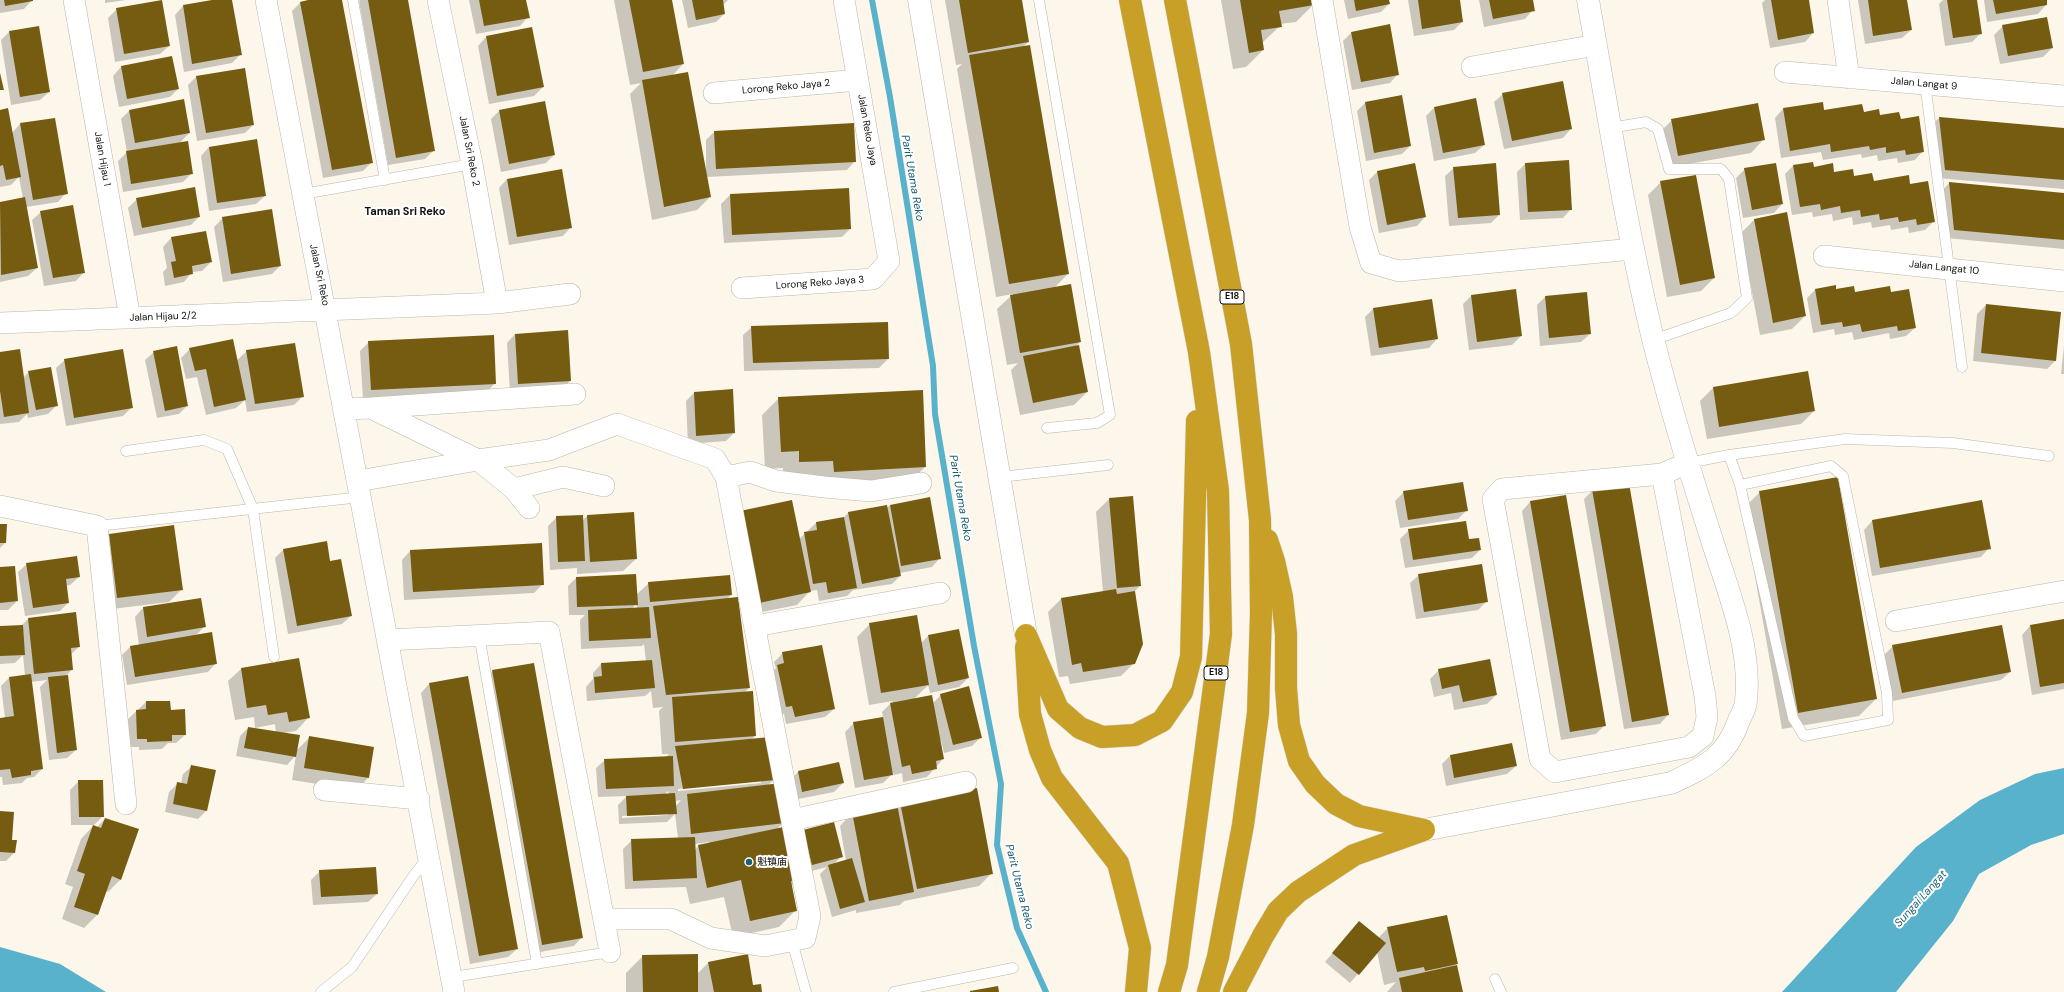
<!DOCTYPE html>
<html>
<head>
<meta charset="utf-8">
<style>
	body { margin:0 }
	canvas { display:block; background:#fcf7ea }
</style>
</head>
<body>
<canvas width="2064" height="992"></canvas>
<script>
const ctx = document.querySelector('canvas').getContext('2d');
ctx.lineJoin = 'round';
function fillPath(path, color) {
  ctx.fillStyle = color;
  ctx.fill(path, 'evenodd');
}
function strokePath(path, color, width, dash) {
  ctx.strokeStyle = color;
  ctx.lineWidth = width;
  ctx.lineCap = dash ? 'butt' : 'round';
  ctx.setLineDash(dash || []);
  ctx.stroke(path);
}
function drawText(font, color, halo, rows, align = 'center') {
  ctx.font = font + ' "DM Sans","Noto Sans SC",sans-serif';
  ctx.lineWidth = 4;
  ctx.setLineDash([]);
  ctx.textBaseline = 'middle';
  ctx.strokeStyle = halo;
  ctx.fillStyle = color;
  for (const [text, x, y, turn = 0] of rows) {
    ctx.save();
    ctx.translate(x, y);
    ctx.rotate((+turn || 0) * Math.PI / 180);
    ctx.textAlign = isNaN(turn) ? turn : align;
    if (halo) ctx.strokeText(text, 0, 0);
    ctx.fillText(text, 0, 0);
    ctx.restore();
  }
}
fillPath(new Path2D(`
	M2064 768V834L2031 845 1979 874 1953 921 1896 992H1782L1916 847 1980 800 2035 774Z
	M0 947 60 964 106 992H0Z`), '#59b2cc');
fillPath(new Path2D(`
	M0 0H32L24 9 0 13Z
	M105 0H126L105 3Z
	M218 0H231L240 55 232 63 184 72 175 15 183 6Z
	M314 0H341L372 162 363 171 323 178 292 11 300 3Z
	M360 0H407L434 150 425 159 388 165 359 1Z
	M469 0H525L528 17 520 26 476 34Z
	M614 0H671L683 64 672 76 706 177V140L714 132 855 161 847 170 706 177 710 197 697 210 652 220 630 94 641 83 630 85Z
	M682 0H728L723 5 724 14 716 22 688 28Z
	M945 0H1021L1028 42 1023 47 1068 274 1053 289 1080 342 1075 347 1087 392 1074 405 1020 415 1011 370 1018 363 1007 365 997 309 1013 294 996 297 957 69 962 64 956 65Z
	M1221 0H1312L1313 5 1296 22 1280 24V26L1262 43 1263 50 1246 67 1233 69Z
	M1344 0H1388L1389 4 1381 12 1348 19Z
	M1408 0H1459L1462 22 1454 30 1414 36Z
	M1479 0H1531L1533 10 1525 19 1484 27Z
	M1765 0H1807L1813 33 1805 42 1770 48 1762 3Z
	M1858 0H1906L1911 30 1902 38 1865 44Z
	M1943 0H1976L1981 33 1972 42 1945 46 1939 4Z
	M1984 0H2046V5L2038 14 1987 22Z
	M117 9 169 46 160 54 115 62 108 18Z
	M2003 26 2052 48 2043 57 2000 64 1994 35Z
	M38 27 49 92 40 100 11 105 1 40 9 32Z
	M1351 33 1398 74 1390 83 1352 90 1343 41Z
	M486 37 543 87 534 96 489 104 478 46Z
	M172 57 178 89 170 97 119 107 113 76 121 67Z
	M196 77 253 125 245 133 197 141 188 85Z
	M1503 94 1571 129 1563 138 1504 149 1494 102Z
	M1366 102 1410 146 1402 154 1366 161 1357 111Z
	M1822 103 1823 111 1879 116 1900 120 1923 151 1915 160 1898 163 1897 158 1878 161 1877 155 1862 158 1861 154 1823 160 1821 152 1781 158 1775 118 1783 109Z
	M1434 108 1484 145 1475 153 1434 161 1426 116Z
	M0 111 12 133 20 124 54 119 66 193 58 202 26 207 37 268 28 276 0 282V203L23 199 19 177 11 185 0 187Z
	M129 111 189 133 179 144 192 173 183 182 123 192 118 161 127 152 121 119Z
	M499 111 554 155 546 163 501 172 491 119Z
	M1939 118 2064 129V189L1937 178 1931 126Z
	M1672 120 1763 140 1751 153 1665 168 1659 133Z
	M209 147 265 196 256 204 209 211 201 156Z
	M1568 161 1571 209 1563 218 1520 220 1517 172 1525 164Z
	M1415 164 1425 217 1417 226 1379 233 1369 180 1377 172Z
	M1793 166 1813 168 1873 182 1909 185 1934 221 1925 230 1909 233 1908 227 1891 230 1890 225 1872 228 1871 222 1853 225 1852 217 1833 221 1832 214 1813 217 1812 212 1792 215 1785 174Z
	M1454 168 1499 215 1491 223 1449 226 1445 176Z
	M1745 169 1782 204 1774 213 1743 218 1736 178Z
	M507 179 571 227 563 236 509 245 499 188Z
	M1661 182 1714 278 1701 291 1667 297 1648 195Z
	M1949 183 2064 194V249L1946 238 1941 192Z
	M848 190 850 229 842 237 724 243 721 204 730 195Z
	M137 199 199 217 191 225 134 236 128 208Z
	M41 212 84 272 76 281 44 286 32 220Z
	M1786 214 1805 316 1792 329 1760 335 1741 233 1754 220Z
	M223 218 280 266 272 274 223 282 214 227Z
	M205 232 211 262 202 271 192 272 184 282 165 286 163 272 167 268 163 247 171 238Z
	M1815 290 1854 293H1891L1915 328 1906 336 1890 339 1889 333 1854 340 1852 332 1835 335 1834 329 1813 333 1807 298Z
	M1586 293 1590 334 1581 342 1540 346 1537 305 1545 297Z
	M1472 295 1521 336 1512 345 1469 350 1463 304Z
	M1986 305 2056 360 2047 369 1973 361 1977 314Z
	M1373 309 1437 339 1429 348 1371 356 1365 317Z
	M752 327 888 359 879 368 744 371 743 335Z
	M515 334 570 381 562 389 510 392 507 343Z
	M369 342 495 383 487 392 363 399 360 351Z
	M2064 346V374H2061Z
	M190 349 236 361 247 351 303 396 294 405 247 412 245 400 236 408 206 415 197 377 186 379 181 358Z
	M154 352 187 406 179 414 157 418 145 360Z
	M0 353 23 378 29 372 57 405 48 414 28 418 27 414 19 422 0 424Z
	M65 360 132 407 123 416 66 426 56 368Z
	M1713 388 1814 411 1801 424 1707 439 1700 401Z
	M694 393 734 433 726 441 688 444 686 401Z
	M779 398 925 467 908 484 783 479V468L765 469 762 415Z
	M1593 490 1668 715 1660 724 1624 729 1584 499Z
	M1404 492 1467 510 1458 519 1400 528 1395 501Z
	M1760 492 1876 699 1859 716 1782 729 1743 509Z
	M1565 496 1605 725 1596 734 1561 740 1522 511 1530 502Z
	M1109 499 1140 586 1134 592V663L1121 676 1070 684 1068 676 1059 677 1048 612 1061 599 1103 592 1096 512Z
	M1981 501 1989 548 1981 557 1872 576 1864 530 1872 521Z
	M890 505 940 558 932 567 900 573V576L892 584 853 590 847 596 819 601 817 590 810 591 797 605 747 615 799 539 816 523 843 518 848 513 887 508Z
	M587 516 636 559 623 571 577 574V568L550 570 548 526 557 517 582 521Z
	M0 525 5 543 0 548Z
	M173 526 182 589 169 602 104 610 96 547 109 535Z
	M1409 530 1468 540 1480 550 1472 558 1405 568 1400 539Z
	M326 542 330 562 351 616 342 624 288 634 275 558 283 550Z
	M410 551 543 584 534 593 404 600 402 560Z
	M27 564 79 577 70 585 66 586 68 603 60 611 25 616 18 572Z
	M0 568 17 601 8 610H0Z
	M1419 575 1487 601 1478 610 1416 619 1410 583Z
	M576 578 636 595 649 583 731 595 726 600 749 688 744 693 755 736 751 740 774 780 768 785 784 822 777 829 799 879 791 887 796 910 779 927 733 937 724 897 690 904 686 887 625 889 623 849 632 840 678 838 675 814 667 822 619 824 618 805 627 796 598 797 596 768 605 760 666 757 669 754H662L659 711 663 707 653 708 651 691 645 696 587 701 586 687 593 679V673L601 664 646 661 644 644 642 646 581 649 580 620 585 615H569L568 586ZM636 604 637 609H632ZM761 781V783L678 791V789ZM668 791 669 795H664ZM681 800 675 807V801ZM668 813V815L622 818V816ZM709 842V844L698 846 695 850V844Z
	M200 599 205 626 195 636 216 663 208 672 127 685 122 655 131 646 139 645 135 617 143 608Z
	M75 613 79 647 70 655 72 669 67 675 76 750 67 758 49 760 40 687 47 680 31 682 42 769 34 777 27 778 22 783 3 785 2 777H0V719L5 718 1 686 9 678 25 676 23 655 15 663 0 664V627L21 626 28 619Z
	M2064 620V689L2032 695 2022 635 2030 626Z
	M870 624 921 643 928 636 968 678 959 687 930 693 928 685 914 699 933 703 941 695 981 737 972 746 944 753 941 740H940L943 759 927 777 903 782 902 773 894 775 893 773 883 783 855 788 845 732 854 723 883 718 882 712 893 701 869 705 857 637Z
	M1893 646 2010 672 2001 680 1893 701 1884 655Z
	M783 653 834 709 825 717 786 724 784 714 777 715 769 674 776 668 774 662Z
	M298 659 308 718 296 731 282 733 296 751 310 737 368 778 356 790 292 780 296 755 287 765 236 756 240 736 248 728 276 732 275 724 255 728 254 717 235 720 228 681 241 669Z
	M1439 670 1496 695 1487 704 1454 710 1451 693 1434 697 1430 679Z
	M493 671 582 937 574 946 534 953 484 680Z
	M429 684 517 949 508 957 470 964 421 693Z
	M146 702 170 711 185 735 176 743H168L162 749 139 750V747H129L128 719Z
	M1450 756 1516 766 1507 774 1446 786 1442 764Z
	M839 763 843 783 834 792 793 800 790 780 798 772Z
	M192 766 206 811 198 819 165 812 169 792 178 783 181 784 183 774Z
	M79 781 103 816 94 825H71L70 790Z
	M901 803 992 873 979 886 904 901 900 905 856 913V910L832 917 820 874 827 867 804 873 795 839 841 857 834 864 846 861 840 826 852 813Z
	M0 812 14 853 6 861H0Z
	M105 819 121 879 108 892 106 891 97 915 84 928 62 919 73 887 65 884 81 839 93 826 97 827Z
	M320 871 377 894 368 902 313 905 311 880Z
	M1359 922 1378 938 1388 928 1456 964 1453 967 1462 992H1387L1396 982 1384 985 1377 952 1350 983 1325 962Z
	M643 956 697 974 708 963 761 992H626V973Z`), '#0003');
strokePath(new Path2D(`
	M872 0 890 97 933 366 935 414 974 646 1001 784 997 845 1017 928 1046 992`), '#59b2cc', 6);
fillPath(new Path2D(`
	M4 0H33V1L5 6Z
	M162 0 170 46 124 54 116 8Z
	M212 0H232L242 55 192 64 183 5Z
	M308 0H342L373 163 332 170 300 2Z
	M368 0H408L435 151 396 158Z
	M479 0H526L530 18 484 26Z
	M629 0H672L684 64 643 72Z
	M692 0H723L725 14 696 20Z
	M959 0H1022L1029 42 968 53Z
	M1240 0H1313L1314 5 1279 11 1282 27 1261 30 1264 50 1249 53Z
	M1354 0H1389L1390 4 1356 11Z
	M1418 0H1460L1463 22 1422 29Z
	M1489 0H1533L1535 11 1493 19Z
	M1771 0H1809L1814 33 1778 40Z
	M1868 0H1907L1912 30 1873 36Z
	M1947 0H1977L1982 34 1953 38Z
	M1993 0H2047V5L1996 14Z
	M2047 17 2053 48 2008 56 2002 25Z
	M1390 24 1399 75 1361 82 1351 32Z
	M39 26 50 92 20 97 9 31Z
	M532 27 544 87 497 96 486 36Z
	M1030 45 1069 274 1009 284 969 55Z
	M172 56 179 89 127 99 121 66Z
	M245 68 254 125 206 133 196 76Z
	M688 72 711 197 664 207 642 80Z
	M0 73 4 90H0Z
	M1563 81 1572 129 1512 141 1502 93Z
	M1402 95 1411 146 1374 153 1365 102Z
	M1476 98 1485 145 1443 153 1434 107Z
	M184 99 190 133 135 143 129 110Z
	M545 101 555 155 509 164 499 110Z
	M1823 102 1824 110 1862 104 1864 112 1879 109 1880 115 1899 112 1901 119 1919 116 1924 152 1906 155 1905 150 1886 153V147L1870 150 1869 146 1831 152 1830 144 1790 151 1783 108Z
	M1758 103 1765 140 1678 156 1671 119Z
	M8 108 21 177 6 180 3 165 0 166V110Z
	M1939 117 2064 128V180L1945 170Z
	M55 118 68 194 33 200 20 123Z
	M854 123 856 162 716 169 714 131Z
	M257 139 266 196 217 203 209 147Z
	M188 141 193 174 131 184 126 151Z
	M1569 160 1572 210 1528 212 1525 163Z
	M1813 162 1814 167 1833 163 1834 172 1853 169 1854 176 1872 173 1874 181 1909 175 1910 184 1928 181 1935 222 1917 225 1916 219 1899 222 1898 217 1880 220 1879 214 1861 217 1860 210 1841 213 1840 206 1821 210 1820 204 1800 207 1793 165Z
	M1415 163 1426 217 1387 225 1377 171Z
	M1496 163 1500 215 1458 218 1453 167Z
	M1776 163 1783 204 1752 210 1744 168Z
	M562 169 572 228 517 237 507 179Z
	M1696 175 1715 278 1680 285 1660 181Z
	M1949 182 2064 193V240L1954 230Z
	M195 187 200 217 142 228 136 198Z
	M849 188 851 229 732 235 730 194Z
	M25 197 38 268 1 275 0 202Z
	M73 205 85 273 53 278 40 211Z
	M272 209 281 266 231 274 222 217Z
	M1787 212 1806 316 1773 323 1754 219Z
	M206 231 212 262 192 266 193 274 174 278 171 262 176 261 171 237Z
	M1071 284 1081 342 1020 353 1010 295Z
	M1836 285V289L1854 286 1855 292 1890 286 1891 292 1909 289 1916 328 1898 331 1897 326 1862 332 1860 324 1843 327 1842 322 1821 325 1815 289Z
	M1516 289 1522 336 1477 342 1471 295Z
	M1587 292 1591 334 1549 338 1545 296Z
	M1432 299 1438 339 1379 348 1373 308Z
	M1986 304 2061 312 2056 361 1981 353Z
	M888 322 889 359 753 363 751 326Z
	M568 330 571 381 518 384 515 334Z
	M494 335 496 384 371 390 368 341Z
	M233 339 246 400 214 407 206 369 195 371 189 348Z
	M295 343 304 397 255 404 246 350Z
	M1079 345 1088 392 1033 403 1023 356Z
	M177 346 188 406 165 411 153 351Z
	M20 349 29 413 4 417 0 391V352Z
	M123 349 133 408 74 418 64 359Z
	M51 367 58 406 36 410 28 371Z
	M1808 371 1815 411 1719 427 1713 387Z
	M733 389 735 433 696 436 694 392Z
	M923 390 926 467 834 472 833 461 799 462V451L781 452 778 397Z
	M1838 477 1877 699 1798 713 1759 491Z
	M1463 482 1468 511 1408 520 1403 491Z
	M1629 483 1669 715 1632 722 1592 489Z
	M1566 495 1606 726 1570 732 1530 501Z
	M1133 496 1141 586 1117 588 1109 498Z
	M930 497 941 559 901 566 890 505Z
	M792 500 811 592 759 603 740 511Z
	M1982 500 1991 549 1880 568 1872 520Z
	M887 505 901 576 862 584 848 512Z
	M634 512 637 559 590 562 587 515Z
	M583 515 585 561 558 562 556 516Z
	M844 517 857 588 828 593 826 582 813 584 804 532 817 530 816 522Z
	M1466 521 1469 539 1479 538 1481 550 1413 560 1408 529Z
	M0 524H7L6 543H0Z
	M174 525 183 590 117 598 109 534Z
	M327 541 330 561 341 559 352 616 297 626 283 549Z
	M542 543 544 585 413 592 410 550Z
	M77 556 80 577 66 579 69 603 33 608 26 563Z
	M1482 564 1488 602 1424 612 1418 574Z
	M15 566 18 601 0 603V567Z
	M636 574 638 605 577 607 576 577Z
	M730 575 732 595 650 602 648 582Z
	M1116 589 1117 594 1135 591 1143 644 1135 664 1083 672 1081 663 1072 665 1061 598Z
	M738 597 750 688 666 695 653 606Z
	M201 598 206 627 147 637 143 607Z
	M649 607 651 638 589 641 588 610Z
	M76 612 80 647 71 648 73 670 34 674 28 618Z
	M917 615 929 685 881 693 869 623Z
	M2064 619V683L2040 687 2030 625Z
	M23 625 25 655 0 656V626Z
	M2002 625 2011 672 1902 693 1892 645Z
	M959 629 969 678 938 685 928 635Z
	M212 632 217 664 135 677 130 646Z
	M822 645 835 709 795 717 792 706 786 707 777 665 784 663 782 652Z
	M299 658 310 718 289 722 287 712 268 715 266 705 247 708 241 668Z
	M1490 659 1497 695 1463 702 1459 685 1442 689 1438 669Z
	M652 660 655 688 595 693 594 677 602 676 601 663Z
	M534 663 583 938 542 945 492 670Z
	M31 674 43 769 31 771V775L12 778 10 769 0 770V718L14 716 9 677Z
	M68 675 77 750 57 753 48 677Z
	M468 676 518 949 479 956 429 683Z
	M969 686 982 738 953 745 940 694Z
	M753 691 756 736 675 742 672 697Z
	M932 695 944 759 936 761 937 769 912 774 910 765 902 767 890 703Z
	M146 701H170L171 710 185 709 186 735H172V741L147 742V739H137L136 710 146 709Z
	M883 717 893 775 864 780 853 722Z
	M248 727 300 735 296 757 244 748Z
	M309 736 374 747 369 778 304 768Z
	M770 737 775 780 683 789 675 746Z
	M1512 743 1517 766 1454 778 1450 755Z
	M673 756 674 786 606 789 604 759Z
	M839 762 844 783 802 792 798 771Z
	M191 765 216 770 207 811 173 804 177 782 187 784Z
	M78 780H103L104 817H79Z
	M781 783 785 823 691 834 687 794Z
	M977 788 993 874 917 889 900 802Z
	M675 793 677 814 627 816 626 796Z
	M897 804 914 892 869 901 852 812Z
	M0 811 14 812 12 840H17L15 853 0 852Z
	M105 818 139 829 121 880 112 876 98 915 74 907 85 874 77 871 93 825 101 828Z
	M834 822 843 857 812 865 803 830Z
	M788 826 800 879 791 881 797 911 750 921 741 880 707 888 698 845Z
	M695 837 697 878 633 881 631 839Z
	M852 858 865 902 840 909 828 865Z
	M376 867 378 894 321 897 319 870Z
	M1447 915 1458 964 1425 971 1424 967 1397 972 1387 927Z
	M1359 921 1386 943 1359 975 1332 953Z
	M698 954V992H643L642 955Z
	M748 954 753 985 761 984 762 992H714L708 962Z
	M1457 965 1463 992H1402L1399 978Z
	M998 986 999 992H970V991Z`), '#755c11');
const service = new Path2D(`
	M353 0 385 180
	M1039 0 1110 415 1097 423 1047 428
	M1925 83 1962 367
	M1610 128 1646 122 1658 129 1669 169H1721L1729 179 1747 298 1731 313 1653 340
	M303 194 472 164
	M126 451 204 440 227 449 253 509 274 657
	M1729 455 1740 485 1793 718 1804 736 1888 720 1887 693 1843 476 1831 466 1740 485
	M1688 463 1729 455 1845 439 1953 443 2049 456
	M1000 477 1108 465
	M97 526 361 497
	M479 635 537 964
	M792 941 806 992
	M453 977 610 952
	M1495 979 1501 992
	M321 992 352 967 414 875 428 858
	M894 992 1013 968`);
const minor = new Path2D(`
	M74 0 130 318
	M266 0 454 992
	M438 0 472 164 497 303
	M1322 0 1360 227 1371 263 1399 271 1633 249
	M1838 0 1849 78
	M1472 67 1596 45
	M1785 72 2064 96
	M714 93 858 80
	M1824 256 2064 281
	M742 288 873 279 889 261 844 0
	M0 323 497 303 570 294
	M371 408 575 394
	M344 409 371 408 478 460 514 489 529 508
	M1662 474 1705 696 1707 717 1703 736 1689 747 1555 772 1540 759 1493 499 1502 489 1662 474 1688 463
	M726 477 750 472 776 481 824 487 871 491 921 483
	M358 481 478 460 549 450 617 424 715 459 726 477 810 916 805 938 765 946 711 938 671 919H605
	M514 489 563 477 604 486
	M0 506 97 526 126 804
	M1896 621 2064 591
	M755 626 940 593
	M388 640 549 632 610 952
	M324 790 419 799
	M792 820 966 782`);
const tertiary = new Path2D(`
	M919 0 1026 635
	M1424 830 1671 783C1705 767 1726 758 1739 720 1742 714 1746 707 1746 701 1752 646 1727 589 1711 537 1690 472 1670 406 1653 339 1626 227 1608 113 1588 0`);
const motorway = new Path2D(`
	M1130 0 1199 352 1218 491 1221 634 1177 965 1169 992
	M1175 0 1241 344 1260 520 1261 613 1258 713 1243 825 1218 957 1208 992
	M1267 540 1274 561 1282 597 1286 634V688L1289 725 1299 761 1315 784 1336 804 1359 816 1424 830
	M1026 635 1058 709 1080 728 1102 737 1135 735 1162 721 1182 692 1191 657 1197 421
	M1026 647 1030 714 1040 750 1052 778 1118 863 1140 948 1136 992
	M1234 992 1263 936 1278 911 1298 892 1354 855 1424 830`);
strokePath(service, '#bbb6aa', 11);
strokePath(minor, '#bbb6aa', 22);
strokePath(tertiary, '#bbb6aa', 23);
strokePath(motorway, '#d9d9d8', 23);
strokePath(service, '#fff', 10);
strokePath(minor, '#fff', 21);
strokePath(tertiary, '#fff', 22);
strokePath(motorway, '#c89f27', 22);
for (const [x, y, r, color] of [
	[749,862,4,"#1b5f71"]
]) {
  const dot = new Path2D();
  dot.arc(x, y, r, 0, 2 * Math.PI);
  ctx.fillStyle = color;
  ctx.fill(dot);
  strokePath(dot, '#fff', 1.5);
}
for (const [x, y, w] of [
	[1232,297,24],
	[1216,673,24]
]) {
  const box = new Path2D();
  box.roundRect(x - w / 2, y - 7, w, 14, 3);
  ctx.fillStyle = '#fff';
  ctx.fill(box);
  strokePath(box, '#110f0b', 1);
}
drawText('bold 9px', '#110f0b', null, [
	["E18",1232,297],
	["E18",1216,673]
]);
drawText('10px', '#110f0b', '#fff', [
	["Jalan Langat 9",1924,84,5],
	["Lorong Reko Jaya 2",786,87,-5],
	["Jalan Reko Jaya",867,130,80],
	["Jalan Sri Reko 2",469,151,79],
	["Jalan Hijau 1",102,159,80],
	["Jalan Langat 10",1944,268,6],
	["Jalan Sri Reko",319,275,78],
	["Lorong Reko Jaya 3",820,283,-4],
	["Jalan Hijau 2/2",163,317,-2]
]);
drawText('10px', '#110f0b', '#fff', [
	["魁镇庙",757,862]
], 'left');
drawText('italic 11px', '#185f72', '#fff', [
	["Parit Utama Reko",912,178,80],
	["Parit Utama Reko",960,498,80],
	["Parit Utama Reko",1019,887,76],
	["Sungai Langat",1921,899,-48]
]);
drawText('bold 11px', '#110f0b', '#fff', [
	["Taman Sri Reko",405,212]
]);
</script>
</body>
</html>
